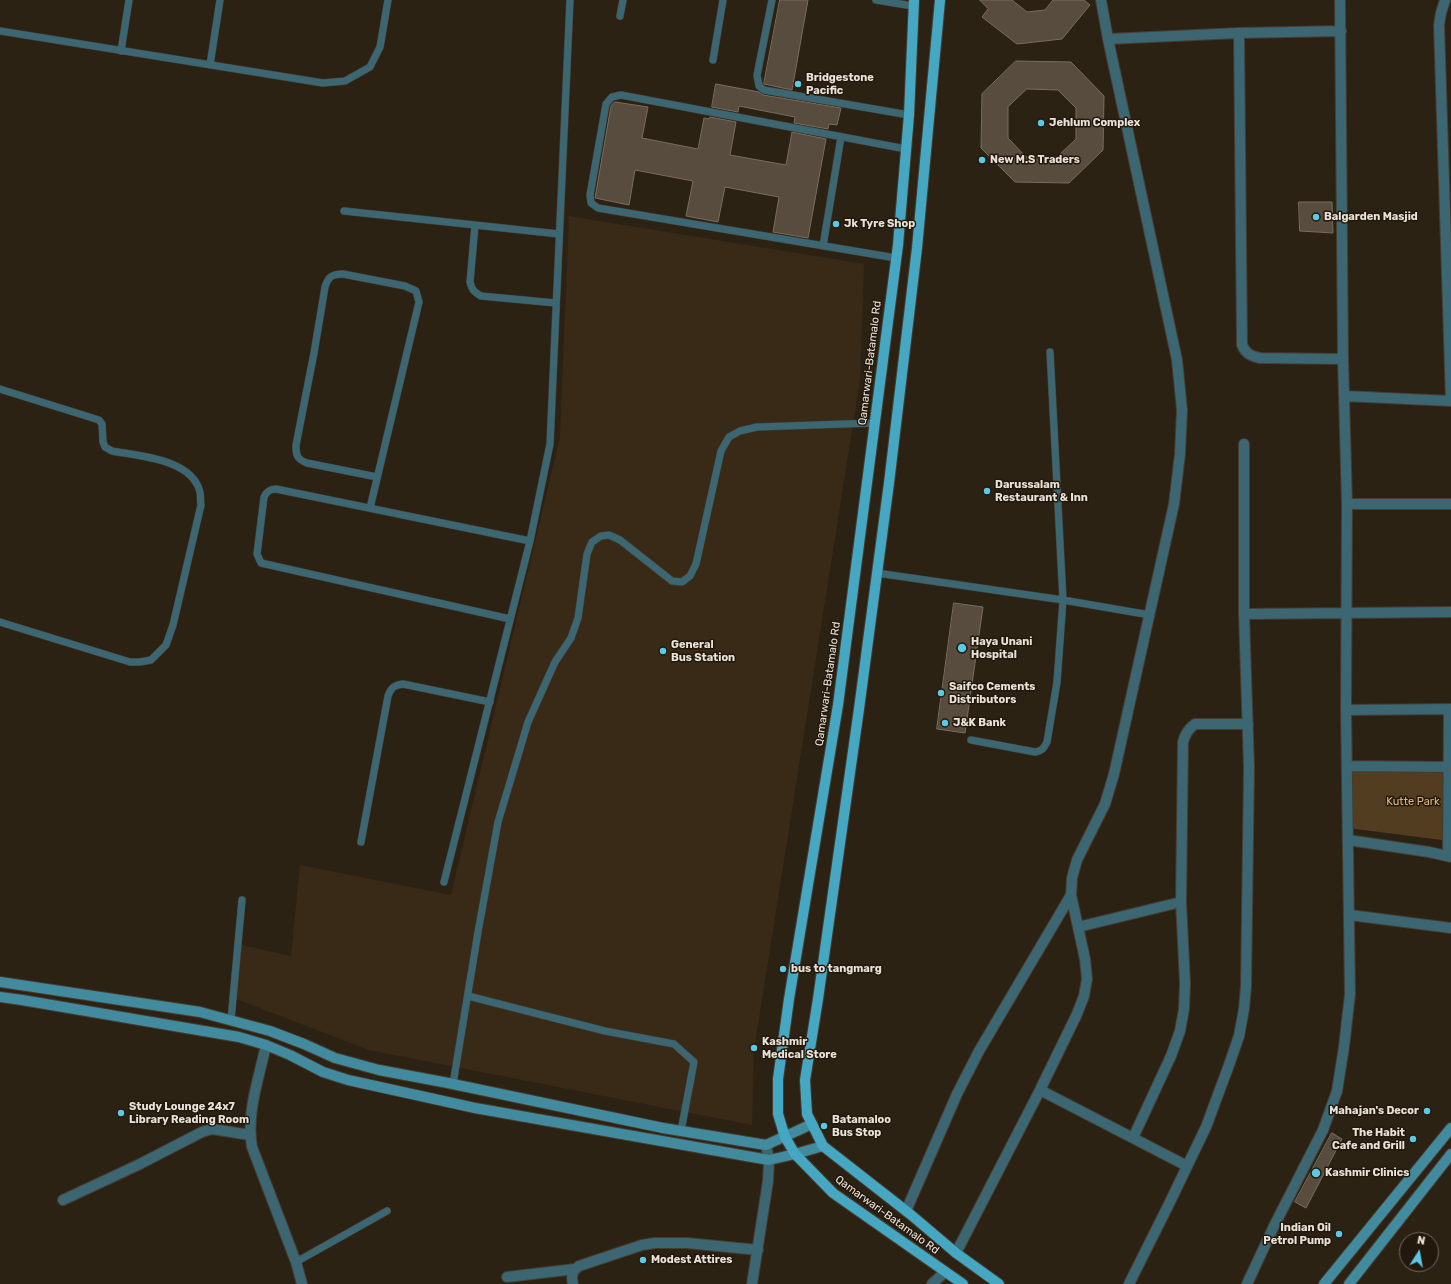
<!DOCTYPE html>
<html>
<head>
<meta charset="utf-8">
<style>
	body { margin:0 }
	#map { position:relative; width:1451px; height:1284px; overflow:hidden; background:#2c2214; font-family:Rubik,sans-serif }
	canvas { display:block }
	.north { position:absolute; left:1399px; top:1232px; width:40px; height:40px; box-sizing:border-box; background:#22180b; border:1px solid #72695d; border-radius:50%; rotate:11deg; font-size:11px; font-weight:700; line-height:16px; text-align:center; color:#e9e2d9 }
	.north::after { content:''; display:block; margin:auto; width:14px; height:18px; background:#5bc8e6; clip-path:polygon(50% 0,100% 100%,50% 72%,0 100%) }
</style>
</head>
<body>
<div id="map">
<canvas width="1451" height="1284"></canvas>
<div class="north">N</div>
</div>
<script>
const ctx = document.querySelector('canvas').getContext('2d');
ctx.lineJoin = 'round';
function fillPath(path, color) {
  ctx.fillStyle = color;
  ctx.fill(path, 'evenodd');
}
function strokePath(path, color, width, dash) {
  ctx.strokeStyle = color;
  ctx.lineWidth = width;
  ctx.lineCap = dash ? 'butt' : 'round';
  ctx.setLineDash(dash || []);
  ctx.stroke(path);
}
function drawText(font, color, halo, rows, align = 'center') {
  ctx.font = font + ' Rubik,sans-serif';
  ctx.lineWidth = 3;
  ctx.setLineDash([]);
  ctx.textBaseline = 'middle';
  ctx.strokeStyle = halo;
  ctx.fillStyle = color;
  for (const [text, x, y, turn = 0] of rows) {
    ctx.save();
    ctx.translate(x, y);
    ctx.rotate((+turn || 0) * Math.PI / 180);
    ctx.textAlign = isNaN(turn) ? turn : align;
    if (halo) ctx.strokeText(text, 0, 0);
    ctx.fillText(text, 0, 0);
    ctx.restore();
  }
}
fillPath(new Path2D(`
	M569 216 864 264 860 380 754 1050 752 1125 369 1050 231 997 236 944 291 956 300 865 451 895 560 437Z`), '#392a17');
fillPath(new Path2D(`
	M1347 766 1449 767V841L1348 828Z`), '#523d21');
const building = new Path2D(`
	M780 0H808L792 90 764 84Z
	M980 0H1012L1027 12 1045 10 1053 0H1084L1090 5 1062 39 1017 44 982 17 988 9Z
	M1016 61 1071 62 1104 96 1103 150 1069 183 1015 182 981 148 982 94ZM1027 89 1058 90 1076 108V139L1057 157H1026L1008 138V107Z
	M716 84 759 92 763 95 841 108 837 125 829 124 828 129 794 123 795 117 739 106 738 112 712 107Z
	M615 102 648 107 642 138 698 149 704 118 709 119 710 117 736 122 730 155 786 165 792 132 826 139 808 238 773 232 779 197 725 187 718 222 686 216 693 181 635 170 629 205 595 198 611 106Z
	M1299 202H1332L1333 233 1300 231Z
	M954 603 983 607 965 733 937 729Z
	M1332 1133 1342 1139 1306 1208 1295 1202Z`);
fillPath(building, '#584c3e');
strokePath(building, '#796d5d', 1);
const lane = new Path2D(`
	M772 0 757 75 759 86 764 90 909 115
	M876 0 913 6
	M620 16 623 0
	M0 31 323 83 345 81 370 67 380 47 388 0
	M121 51 129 0
	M713 60 723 0
	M210 65 220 0
	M344 211 559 234
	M475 225 470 282C472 290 474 292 481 296L556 303
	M823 246 841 137
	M896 258 598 208 591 203 590 195 606 104 612 97 621 95 906 149
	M0 389 99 420 102 424 103 442 105 447 112 451C139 456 192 459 200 492 201 496 200 501 201 505L173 625 166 645 151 660 140 662H130L0 622
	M370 508 419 302 416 291 405 286 343 274C332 274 328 277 325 287L314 353 296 445C296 456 297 459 307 463L377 477
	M877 573 1063 600 1150 615
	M510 619 261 563 257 554 264 497C267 491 270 489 276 489L530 541
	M971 740 1035 752C1042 751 1044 748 1047 742L1057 682 1063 600 1050 352
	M361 842 388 696C391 688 394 685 403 684L490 702
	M444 882 530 541 550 444 570 0
	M468 996 605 1031 674 1044 694 1062 681 1131
	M231 1020 242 900
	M453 1084 478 932 498 822 528 722 555 662 571 638 578 618 587 554 592 542 601 536 609 535 620 540 672 581 682 582 690 576 696 564 721 451 729 437 740 431 757 427 874 423
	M296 1262 387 1211`);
const street = new Path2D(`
	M1445 0 1441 13 1439 25 1451 401
	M1239 33 1242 345C1246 354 1251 356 1260 358L1343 359
	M1108 39 1239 33 1341 31
	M1344 396 1451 401
	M1347 504H1451
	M1244 614 1451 612
	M1346 710 1451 709
	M1347 766 1449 767
	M1348 840 1429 852 1451 857
	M1448 856 1449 709
	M1350 915 1451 928
	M1078 927 1181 902
	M266 1045C259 1078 246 1113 252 1147L296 1262 302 1284
	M1040 1090 1187 1166
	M1133 1138 1171 1056 1180 1031 1184 1009 1185 983 1181 902 1183 742C1185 734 1188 729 1195 724H1248
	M63 1200 138 1165 202 1132 212 1129 250 1135
	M906 1211 957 1094 979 1051 1071 895
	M956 1253 1040 1090 1077 1014 1084 996 1087 979 1085 959 1071 895 1072 878 1077 860 1105 804 1114 774 1174 504 1180 454 1182 410 1177 360 1108 39 1101 0
	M507 1277 575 1269
	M573 1284C571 1276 572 1271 579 1266L642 1245 655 1243H687L758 1250
	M752 1284 768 1181 769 1160 766 1145
	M932 1284 945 1272
	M1129 1284 1168 1206 1206 1127 1229 1065 1239 1036 1244 1009 1246 986 1249 767 1244 614V444
	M1247 1284 1274 1226 1323 1130 1337 1091 1344 1047 1350 994 1346 710 1347 504 1343 359 1340 0`);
const secondary = new Path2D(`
	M0 982 200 1012 270 1031 304 1044 335 1058 379 1070 448 1083 663 1128 766 1145 812 1124
	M0 997 22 1000 239 1037 266 1045 290 1055 323 1072 348 1080 475 1108 769 1160 795 1154 823 1146
	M1324 1284 1451 1128
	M1349 1284 1451 1154`);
const primary = new Path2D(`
	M914 0 909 115 898 245 838 705 789 999 778 1079V1114L785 1137 795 1154 833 1193 963 1284
	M940 0 917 248 889 483 859 709 818 999 805 1080 807 1114 823 1146 910 1214 956 1253 999 1284`);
strokePath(lane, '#463d30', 8);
strokePath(street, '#463d30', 12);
strokePath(secondary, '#463d30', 12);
strokePath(primary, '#463d30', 12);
strokePath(lane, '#3b6672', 7);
strokePath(street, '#3b6672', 10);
strokePath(secondary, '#428b9f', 10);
strokePath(primary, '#46a7c2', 10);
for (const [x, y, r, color] of [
	[798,84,4,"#5bc8e6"],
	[1041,123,4,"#5bc8e6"],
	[982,160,4,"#5bc8e6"],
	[1316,217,4,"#5bc8e6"],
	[836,224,4,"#5bc8e6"],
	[987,491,4,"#5bc8e6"],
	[962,648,5,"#5bc8e6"],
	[663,651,4,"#5bc8e6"],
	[941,693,4,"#5bc8e6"],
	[945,723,4,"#5bc8e6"],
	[783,969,4,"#5bc8e6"],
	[754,1048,4,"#5bc8e6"],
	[1427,1111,4,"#5bc8e6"],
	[121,1113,4,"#5bc8e6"],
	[824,1126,4,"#5bc8e6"],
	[1413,1139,4,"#5bc8e6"],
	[1316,1173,5,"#5bc8e6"],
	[1339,1234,4,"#5bc8e6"],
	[643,1260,4,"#5bc8e6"]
]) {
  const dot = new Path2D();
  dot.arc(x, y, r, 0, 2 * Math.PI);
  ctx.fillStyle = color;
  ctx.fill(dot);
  strokePath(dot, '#22180b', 1.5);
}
drawText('bold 11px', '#e9e2d9', '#22180b', [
	["Bridgestone",806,78],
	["Pacific",806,91],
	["Jehlum Complex",1049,123],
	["New M.S Traders",990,160],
	["Balgarden Masjid",1324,217],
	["Jk Tyre Shop",844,224],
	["Darussalam",995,485],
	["Restaurant & Inn",995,498],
	["Haya Unani",971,642],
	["Hospital",971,655],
	["General",671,645],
	["Bus Station",671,658],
	["Saifco Cements",949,687],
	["Distributors",949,700],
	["J&K Bank",953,723],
	["bus to tangmarg",791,969],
	["Kashmir",762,1042],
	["Medical Store",762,1055],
	["Study Lounge 24x7",129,1107],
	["Library Reading Room",129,1120],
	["Mahajan's Decor",1419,1111,"right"],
	["Batamaloo",832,1120],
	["Bus Stop",832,1133],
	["The Habit",1405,1133,"right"],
	["Cafe and Grill",1405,1146,"right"],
	["Kashmir Clinics",1325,1173],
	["Indian Oil",1331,1228,"right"],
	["Petrol Pump",1331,1241,"right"],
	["Modest Attires",651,1260]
], 'left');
drawText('11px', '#e9e2d9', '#22180b', [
	["Qamarwari-Batamalo Rd",870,363,-83],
	["Qamarwari-Batamalo Rd",828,684,-82],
	["Qamarwari-Batamalo Rd",887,1215,36]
]);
drawText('11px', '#e1b781', '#22180b', [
	["Kutte Park",1413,802]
]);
</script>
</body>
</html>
